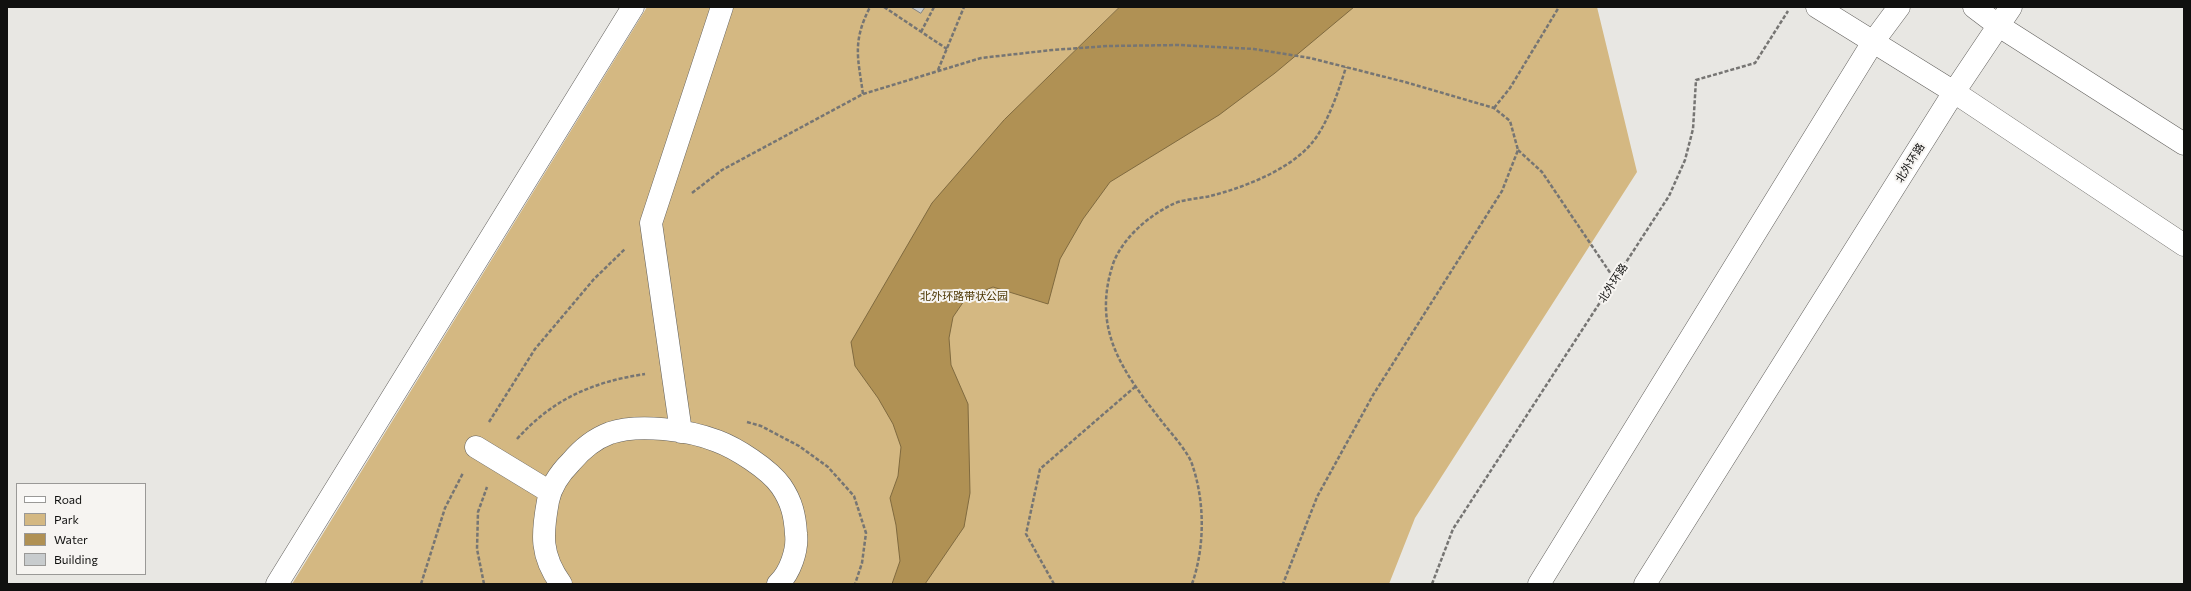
<!DOCTYPE html>
<html>
<head>
<meta charset="utf-8">
<style>
	body { margin:0 }
	#map { position:relative; width:2191px; height:591px; overflow:hidden; background:#e8e7e3; font-family:Commissioner,sans-serif }
	canvas { display:block }
	.frame { position:absolute; inset:0; border:8px solid #10100f; pointer-events:none }
	.legend { position:absolute; left:16px; top:483px; width:130px; height:92px; box-sizing:border-box; background:#f6f4f1; border:1px solid #9a9997; margin:0; padding:5px 7px; list-style:none; font-size:12px; color:#10100f }
	.legend li { display:flex; align-items:center; gap:8px; height:20px }
	.legend b { width:20px; border:1px solid #9a9997 }
</style>
</head>
<body>
<div id="map">
<canvas width="2191" height="591"></canvas>
<div class="frame"></div>
<ul class="legend">
<li><b style="height:5px;background:#fff"></b>Road</li>
<li><b style="height:11px;background:#d4b882"></b>Park</li>
<li><b style="height:11px;background:#b09154"></b>Water</li>
<li><b style="height:11px;background:#c8ccce"></b>Building</li>
</ul>
</div>
<script>
const ctx = document.querySelector('canvas').getContext('2d');
ctx.lineJoin = 'round';
function fillPath(path, color) {
  ctx.fillStyle = color;
  ctx.fill(path, 'evenodd');
}
function strokePath(path, color, width, dash) {
  ctx.strokeStyle = color;
  ctx.lineWidth = width;
  ctx.lineCap = dash ? 'butt' : 'round';
  ctx.setLineDash(dash || []);
  ctx.stroke(path);
}
function drawText(font, color, halo, rows, align = 'center') {
  ctx.font = font + ' Commissioner,"Noto Sans SC",sans-serif';
  ctx.lineWidth = 4;
  ctx.setLineDash([]);
  ctx.textBaseline = 'middle';
  ctx.strokeStyle = halo;
  ctx.fillStyle = color;
  for (const [text, x, y, turn = 0] of rows) {
    ctx.save();
    ctx.translate(x, y);
    ctx.rotate((+turn || 0) * Math.PI / 180);
    ctx.textAlign = isNaN(turn) ? turn : align;
    if (halo) ctx.strokeText(text, 0, 0);
    ctx.fillText(text, 0, 0);
    ctx.restore();
  }
}
fillPath(new Path2D(`
	M647 7H1597L1637 172 1415 518 1389 584H292Z`), '#d4b882');
const water = new Path2D(`
	M1120 7H1354L1275 73 1219 115 1110 182 1083 219 1060 259 1048 304 993 287 966 298 953 317 949 338 951 365 968 404 970 493 964 527 925 584H892L900 561 896 525 890 498 898 476 901 447 893 424 878 398 855 366 851 342 932 203 1004 120Z`);
fillPath(water, '#b09154');
strokePath(water, '#806a3f', 1);
const building = new Path2D(`
	M911 7H925L921 13Z`);
fillPath(building, '#c8ccce');
strokePath(building, '#838688', 1);
const minor = new Path2D(`
	M681 432 651 223 722 7
	M476 447 550 492
	M277 584 633 7
	M561 584C540 555 542 534 548 501 551 486 560 473 571 462 581 450 594 439 610 433 639 423 689 430 717 441 736 448 769 469 781 486 792 502 795 516 796 534 798 550 790 573 778 584`);
const major = new Path2D(`
	M1817 7 1954 92 2184 245
	M1974 7 1999 26 2184 144
	M1539 584 1873 42 1899 7
	M1645 584 1954 92 2011 7`);
strokePath(minor, '#62605d', 23);
strokePath(major, '#62605d', 23);
strokePath(new Path2D(`
	M884 7 947 49
	M921 32 934 7
	M938 70 964 7
	M863 94C858 58 852 42 870 7
	M1494 108 1510 88 1559 7
	M1518 150 1542 172 1615 280
	M692 193 722 170 863 94 981 58 1052 50 1108 46 1179 45 1254 49 1310 58 1405 82 1494 108 1510 121 1518 150 1502 191 1373 395 1317 497 1283 584
	M489 422 535 349 594 279 625 249
	M747 422 761 426 799 446 828 467 854 496 866 533 862 563 855 584
	M517 439C553 399 592 382 645 374
	M421 584 445 508 463 473
	M484 584 477 549 478 512 487 487
	M1054 584 1026 534 1040 469 1136 386
	M1192 584C1205 547 1205 501 1192 464 1188 452 1172 434 1163 423 1124 373 1091 331 1113 264 1122 239 1147 217 1171 205 1182 199 1198 199 1210 196 1243 188 1289 170 1311 144 1327 126 1339 90 1346 67
	M1432 584 1453 529 1669 196 1685 160 1693 129 1696 80 1755 63 1788 11`), '#767573', 2.5, [4, 2]);
strokePath(minor, '#fff', 22);
strokePath(major, '#fff', 22);
drawText('11px', '#10100f', '#f6f4f1', [
	["北外环路",1910,163,-58],
	["北外环路",1613,283,-57]
]);
drawText('11px', '#4b3500', '#f6f4f1', [
	["北外环路带状公园",964,296]
]);
</script>
</body>
</html>
